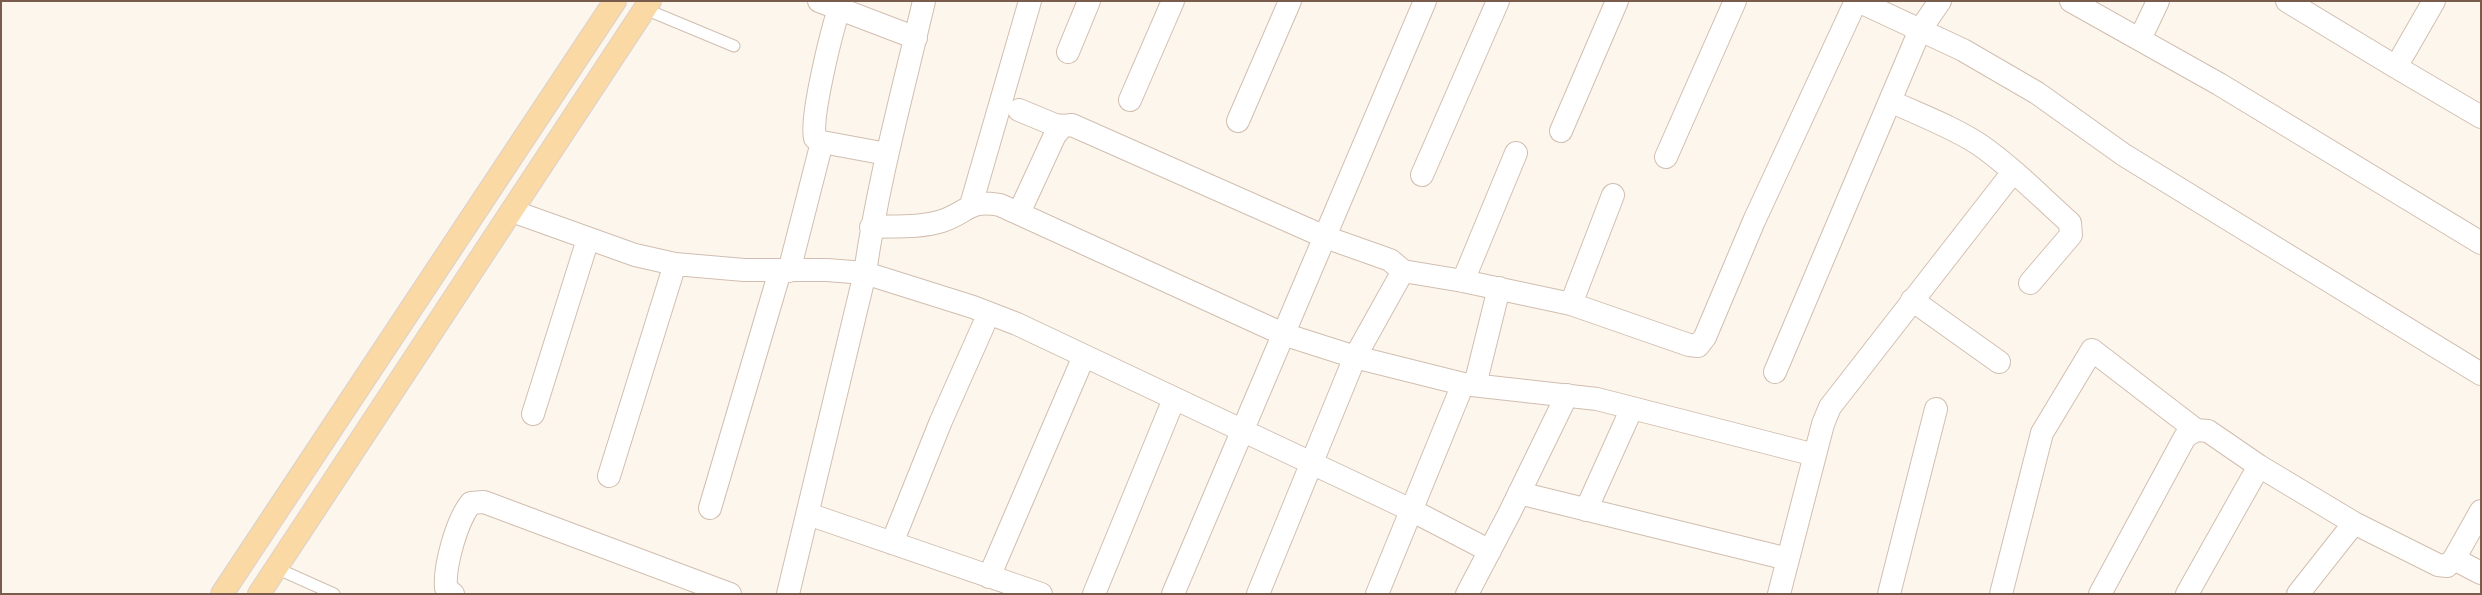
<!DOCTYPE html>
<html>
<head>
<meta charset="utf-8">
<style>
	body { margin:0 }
	#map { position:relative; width:2482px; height:595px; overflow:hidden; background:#fdf6ec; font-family:Manrope,sans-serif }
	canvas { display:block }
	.frame { position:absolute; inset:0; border:2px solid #7a5c4d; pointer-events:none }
</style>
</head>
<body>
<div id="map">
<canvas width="2482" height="595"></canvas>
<div class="frame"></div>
</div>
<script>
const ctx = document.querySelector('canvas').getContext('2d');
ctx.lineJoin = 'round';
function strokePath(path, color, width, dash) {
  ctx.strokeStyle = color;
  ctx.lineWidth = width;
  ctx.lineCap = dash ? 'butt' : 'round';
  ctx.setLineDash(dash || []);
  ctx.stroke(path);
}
const lane = new Path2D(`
	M645 9 734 46
	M276 568 334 594`);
const street = new Path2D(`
	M819 1 916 38
	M842 1C833 24 810 117 815 138L822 142 887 154
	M1858 1 1963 50 2037 93 2124 155 2481 374
	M2071 1 2219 84 2481 243
	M2287 1 2396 67
	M2434 1 2396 67 2481 117
	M2140 39 2158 1
	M1068 52 1089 1
	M1130 100 1173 1
	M1890 101C1920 115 1953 127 1980 145 2013 168 2041 197 2070 223L2071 235 2030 283
	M1019 110 1055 125 1063 126
	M1238 121 1290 1
	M1561 131 1617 1
	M1666 157 1735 1
	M1422 175 1498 1
	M971 205 1030 1
	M512 211 635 255 675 264 744 270H827L865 273 973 307 1017 324 1413 511 1490 551
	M1019 213 1055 135 1063 126 1072 125 1325 237 1390 260 1403 271 1463 281 1571 304 1689 345 1698 346 1705 337 1754 221 1856 1
	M871 227C894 226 920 228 942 221 969 212 968 199 1000 205L1283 334 1355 357 1463 384 1597 399 1815 455
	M789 271 822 142
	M1463 281 1516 153
	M1912 300 1999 362
	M1571 304 1613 195
	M1775 372 1920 30 1940 1
	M1475 385 1499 288
	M533 414 588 239
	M609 476 675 264
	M1519 493 1788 559
	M710 508 780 271
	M1586 510 1632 408
	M808 514 1041 594
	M892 543 941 421 989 313
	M2454 559 2481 573
	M989 577 1084 356
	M453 594 446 588C444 566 457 520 471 503L484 502 730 594
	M788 594 865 273C878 181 903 91 924 1
	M1094 594 1174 399
	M1173 594 1425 1
	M1258 594 1355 357 1403 271
	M1377 594 1463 384
	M1467 594 1509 514 1567 395
	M1779 594 1823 424 1830 407 2013 172
	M1889 594 1936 409
	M2001 594 2042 433 2092 350 2196 430
	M2100 594 2185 437 2196 430 2208 431 2259 466 2354 523 2438 565 2447 566 2454 559 2481 511
	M2187 594 2259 466
	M2298 594 2354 523`);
const primary = new Path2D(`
	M222 594 615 1
	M259 594 650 1`);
strokePath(lane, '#d1beb0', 13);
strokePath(street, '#d1beb0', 24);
strokePath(primary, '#dad1cd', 24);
strokePath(lane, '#fff', 11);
strokePath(street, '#fff', 22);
strokePath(primary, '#fbd9a5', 22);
</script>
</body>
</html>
